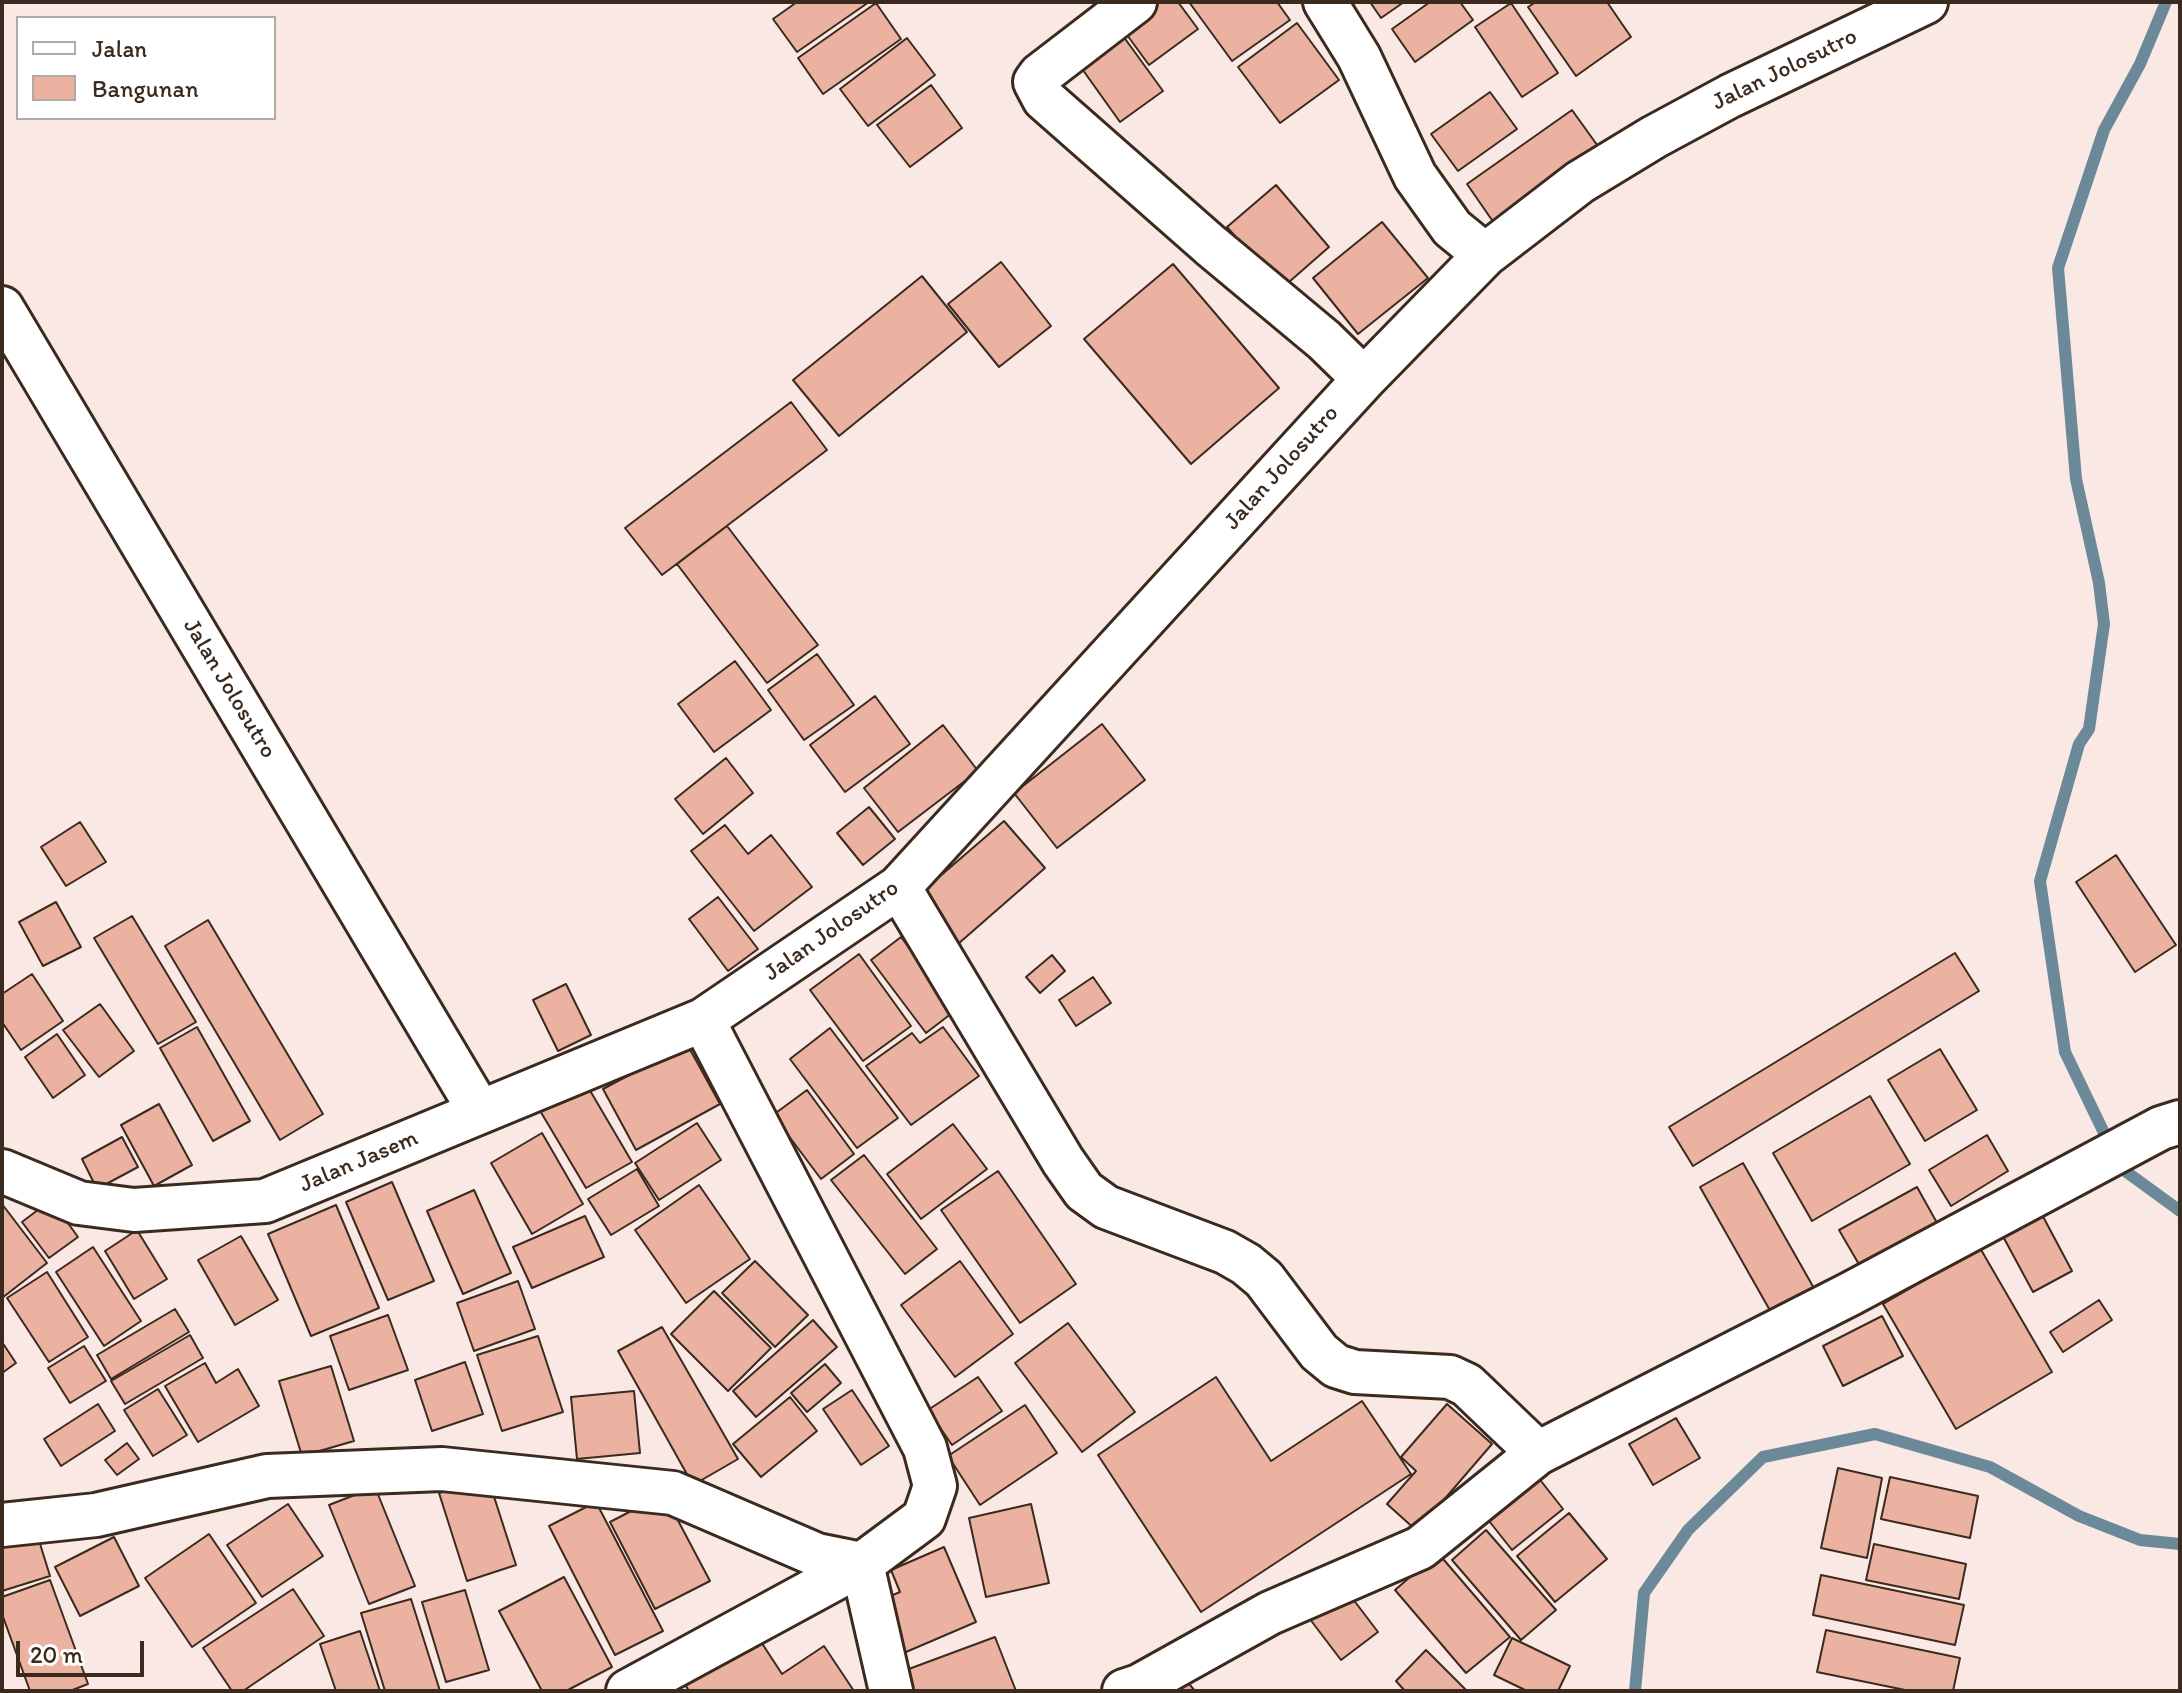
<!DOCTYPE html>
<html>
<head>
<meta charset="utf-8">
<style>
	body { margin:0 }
	#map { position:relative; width:2182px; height:1693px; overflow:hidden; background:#f9e8e3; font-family:Itim,sans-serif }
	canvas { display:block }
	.frame { position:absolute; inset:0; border:4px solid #3b2a1e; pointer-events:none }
	.legend { position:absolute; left:16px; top:16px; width:260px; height:104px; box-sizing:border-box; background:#fff; border:2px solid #b1aaa5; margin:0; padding:10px 14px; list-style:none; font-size:24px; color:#3b2a1e }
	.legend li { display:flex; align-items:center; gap:16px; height:40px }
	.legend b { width:40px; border:2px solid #b1aaa5 }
	.scale { position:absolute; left:16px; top:1641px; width:128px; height:36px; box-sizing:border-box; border:4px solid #3b2a1e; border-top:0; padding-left:10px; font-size:24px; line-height:28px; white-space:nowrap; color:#3b2a1e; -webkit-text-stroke:6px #fff; paint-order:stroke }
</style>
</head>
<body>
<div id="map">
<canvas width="2182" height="1693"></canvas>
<div class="frame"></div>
<ul class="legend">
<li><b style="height:10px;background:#fff"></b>Jalan</li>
<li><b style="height:22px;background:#ebb2a2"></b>Bangunan</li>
</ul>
<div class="scale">20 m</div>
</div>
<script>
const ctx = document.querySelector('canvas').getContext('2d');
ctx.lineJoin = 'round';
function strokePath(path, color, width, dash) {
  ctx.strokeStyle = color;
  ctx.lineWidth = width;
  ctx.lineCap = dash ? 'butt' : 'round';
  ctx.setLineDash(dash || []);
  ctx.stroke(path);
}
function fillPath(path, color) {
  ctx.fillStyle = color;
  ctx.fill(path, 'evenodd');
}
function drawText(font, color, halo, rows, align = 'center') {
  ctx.font = font + ' Itim,sans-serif';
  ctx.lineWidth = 6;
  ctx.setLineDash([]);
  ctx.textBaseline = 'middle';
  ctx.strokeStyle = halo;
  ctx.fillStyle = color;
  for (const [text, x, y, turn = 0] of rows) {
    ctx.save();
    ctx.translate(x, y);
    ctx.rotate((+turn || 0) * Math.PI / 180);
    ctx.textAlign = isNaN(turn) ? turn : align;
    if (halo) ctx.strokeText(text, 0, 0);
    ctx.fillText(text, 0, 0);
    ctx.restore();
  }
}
strokePath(new Path2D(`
	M2166 2 2140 64 2104 130 2058 268 2076 479 2099 583 2104 624 2089 729 2079 744 2040 881 2065 1052 2121 1168 2180 1211
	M1635 1691 1644 1593 1688 1530 1763 1457 1875 1434 1990 1467 2079 1516 2140 1540 2180 1544`), '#6b8999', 12);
const building = new Path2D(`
	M797 2H869L797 52 773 19Z
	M1149 2H1178L1198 29 1149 65 1119 24Z
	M1189 2H1277L1290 20 1232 61Z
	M1370 2H1404L1381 18Z
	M1430 2H1460L1473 20 1415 62 1392 29Z
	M1536 2H1607L1631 37 1576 76 1528 7Z
	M876 3 901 39 823 94 798 58Z
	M1511 3 1558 73 1522 97 1475 27Z
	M1297 23 1339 80 1280 123 1238 67Z
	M1118 29 1163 91 1120 122 1075 59Z
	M907 38 935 75 868 126 840 89Z
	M931 85 962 128 910 167 877 125Z
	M1490 92 1517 129 1458 171 1431 134Z
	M1572 110 1600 149 1494 223 1467 184Z
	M1276 185 1329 247 1281 289 1227 227Z
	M1382 222 1428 278 1358 334 1313 278Z
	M1001 262 1051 326 999 367 948 304Z
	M1173 264 1279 388 1191 464 1084 339Z
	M922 276 967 332 839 436 793 380Z
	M791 402 827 450 662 575 625 528Z
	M727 526 818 645 767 683 677 564Z
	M817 654 854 705 804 740 768 690Z
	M735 661 771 710 714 752 678 704Z
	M875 696 910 744 845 792 810 745Z
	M1102 724 1145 780 1057 848 1014 793Z
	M943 725 978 771 898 832 864 788Z
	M726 758 753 793 703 834 675 799Z
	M869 807 895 839 863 865 837 833Z
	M1004 821 1045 868 958 944 917 896Z
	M80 822 106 862 66 886 41 847Z
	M725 825 748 854 771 835 812 887 754 931 691 851Z
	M2116 855 2176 945 2135 972 2076 882Z
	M718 897 758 949 728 971 689 919Z
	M56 902 81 947 43 966 19 922Z
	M132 916 196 1022 158 1044 94 938Z
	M208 920 323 1114 280 1140 165 946Z
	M901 937 956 1010 926 1033 871 960Z
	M1955 953 1979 991 1693 1166 1669 1127Z
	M859 954 911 1026 863 1061 810 990Z
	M1052 955 1065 971 1040 993 1026 977Z
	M32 974 63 1021 21 1050 2 1022V994Z
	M1093 977 1111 1003 1076 1026 1059 1000Z
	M566 984 591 1035 558 1051 533 1000Z
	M100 1004 134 1051 99 1077 63 1030Z
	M197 1027 250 1121 213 1141 160 1048Z
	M943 1027 979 1076 911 1125 866 1066 912 1033 920 1043Z
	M830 1028 898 1118 857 1148 790 1059Z
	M57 1034 85 1075 53 1098 25 1057Z
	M687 1044 720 1104 636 1150 603 1089Z
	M1940 1049 1977 1110 1925 1141 1888 1080Z
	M585 1082 632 1162 586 1188 539 1109Z
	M807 1090 854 1154 821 1179 773 1115Z
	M1870 1096 1910 1164 1812 1221 1773 1153Z
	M159 1104 192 1165 154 1186 121 1125Z
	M697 1123 721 1160 659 1200 635 1163Z
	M953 1124 987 1169 921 1219 887 1174Z
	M542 1133 583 1204 532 1234 491 1163Z
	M1987 1135 2008 1171 1951 1206 1929 1170Z
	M122 1137 138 1167 97 1189 82 1159Z
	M864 1155 937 1249 905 1274 831 1180Z
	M1743 1163 1815 1290 1772 1314 1700 1187Z
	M637 1169 659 1206 611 1235 588 1199Z
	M998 1171 1076 1284 1020 1323 941 1210Z
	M392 1182 434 1281 388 1300 346 1202Z
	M699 1185 750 1259 686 1303 635 1230Z
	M1917 1187 1941 1230 1864 1273 1839 1230Z
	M474 1190 511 1273 463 1294 427 1211Z
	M51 1200 78 1237 49 1258 22 1222Z
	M2 1204 47 1263 2 1298Z
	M336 1205 379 1308 311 1336 268 1234Z
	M2039 1209 2072 1271 2033 1292 1999 1229Z
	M585 1216 604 1257 532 1288 513 1247Z
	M137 1230 167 1279 134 1299 105 1251Z
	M241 1236 278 1300 235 1325 198 1260Z
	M93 1247 141 1321 104 1346 56 1272Z
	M1980 1248 2052 1372 1956 1429 1883 1304Z
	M755 1261 808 1315 775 1347 722 1293Z
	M960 1261 1013 1334 955 1377 901 1305Z
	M47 1272 88 1337 49 1362 7 1298Z
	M518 1281 535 1329 474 1351 457 1303Z
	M714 1291 771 1348 728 1391 671 1334Z
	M2099 1300 2112 1320 2063 1352 2050 1332Z
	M175 1309 189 1332 111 1379 97 1355Z
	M388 1315 408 1370 349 1390 330 1336Z
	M1882 1316 1903 1356 1843 1386 1823 1346Z
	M813 1320 837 1347 756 1417 733 1391Z
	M1068 1323 1135 1412 1082 1452 1015 1363Z
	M662 1327 738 1459 693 1485 618 1351Z
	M190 1335 203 1358 125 1404 111 1381Z
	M538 1336 563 1412 502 1431 477 1355Z
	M2 1342 16 1363 2 1373Z
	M84 1346 106 1381 70 1403 48 1368Z
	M465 1362 483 1414 432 1431 415 1380Z
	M205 1363 216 1383 238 1369 259 1406 198 1442 165 1386Z
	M825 1364 841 1383 807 1412 791 1393Z
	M331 1366 354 1441 302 1456 279 1381Z
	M978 1377 1002 1411 952 1445 928 1410Z
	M1216 1377 1271 1461 1362 1401 1411 1474 1201 1612 1098 1455Z
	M158 1389 187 1435 153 1456 124 1410Z
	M852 1390 889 1446 861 1465 823 1409Z
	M634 1391 640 1453 577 1459 571 1397Z
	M790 1397 817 1431 761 1477 733 1444Z
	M98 1404 115 1431 61 1466 44 1439Z
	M1447 1404 1492 1444 1417 1531 1387 1504 1416 1471 1401 1457Z
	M1025 1405 1057 1453 980 1505 948 1456Z
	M1676 1418 1700 1458 1653 1485 1629 1444Z
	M127 1443 139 1459 117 1475 105 1460Z
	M1530 1467 1563 1509 1512 1550 1478 1507Z
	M1838 1468 1882 1478 1867 1558 1821 1548Z
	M1890 1477 1978 1496 1970 1538 1881 1519Z
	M488 1478 516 1565 467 1581 439 1493Z
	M375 1487 415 1586 369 1604 329 1505Z
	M664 1494 710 1581 655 1609 610 1522Z
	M596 1502 663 1631 615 1655 549 1526Z
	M288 1504 323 1556 262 1597 227 1545Z
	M1031 1504 1049 1583 986 1597 969 1518Z
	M1569 1513 1607 1559 1555 1602 1517 1556Z
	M1486 1530 1556 1610 1521 1640 1452 1560Z
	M37 1534 50 1576 2 1591V1545Z
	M209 1534 256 1603 192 1647 145 1578Z
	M114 1537 139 1586 80 1616 55 1567Z
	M1874 1544 1966 1564 1959 1599 1866 1580Z
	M944 1547 976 1622 899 1655 876 1602 900 1592 891 1570Z
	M1438 1553 1510 1637 1466 1673 1395 1590Z
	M1821 1575 1964 1605 1955 1645 1813 1615Z
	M564 1577 612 1667 566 1691H542L499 1611Z
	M50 1580 88 1684 70 1691H30L2 1614V1597Z
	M1343 1586 1378 1632 1341 1660 1306 1614Z
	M293 1589 324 1636 243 1691H232L203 1648Z
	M465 1590 489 1670 446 1682 422 1602Z
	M411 1599 440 1691H385L361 1613Z
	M752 1628 782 1674 824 1646 854 1691H689L680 1676Z
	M1826 1630 1960 1658 1953 1691H1910L1817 1672Z
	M360 1631 380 1691H336L320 1644Z
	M995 1637 1016 1691H905L898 1673Z
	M1512 1638 1570 1666 1558 1691H1527L1494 1675Z
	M1426 1650 1467 1691H1405L1396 1681Z
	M1180 1673 1195 1691H1158Z`);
fillPath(building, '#ebb2a2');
strokePath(building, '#3b2a1e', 2);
const minor = new Path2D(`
	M1135 2 1040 75 1035 82 1044 99 1210 245 1324 340 1364 379
	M1325 2 1359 57 1415 176 1452 228 1485 255
	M2 308 480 1112
	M899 887 1063 1161 1084 1191 1106 1207 1225 1252 1246 1264 1264 1279 1319 1352 1336 1366 1355 1372 1450 1377 1467 1385 1538 1453
	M2 1171 79 1203 134 1210 265 1201 703 1020 899 887 1364 379 1485 255 1580 182 1654 137 1730 96 1926 2
	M2 1525 96 1515 267 1476 442 1469 673 1493 817 1555 862 1564
	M862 1564 891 1691
	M628 1691 862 1564 924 1518 935 1486 925 1448 703 1020
	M1124 1691 1139 1686 1270 1613 1420 1548 1538 1453 1850 1294 2161 1128 2180 1122`);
strokePath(minor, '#3b2a1e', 48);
strokePath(minor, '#fff', 42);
drawText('24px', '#3b2a1e', '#fff', [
	["Jalan Jolosutro",1785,70,-26],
	["Jalan Jolosutro",1282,468,-48],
	["Jalan Jolosutro",229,689,59],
	["Jalan Jolosutro",832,931,-35],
	["Jalan Jasem",359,1162,-23]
]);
</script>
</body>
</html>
